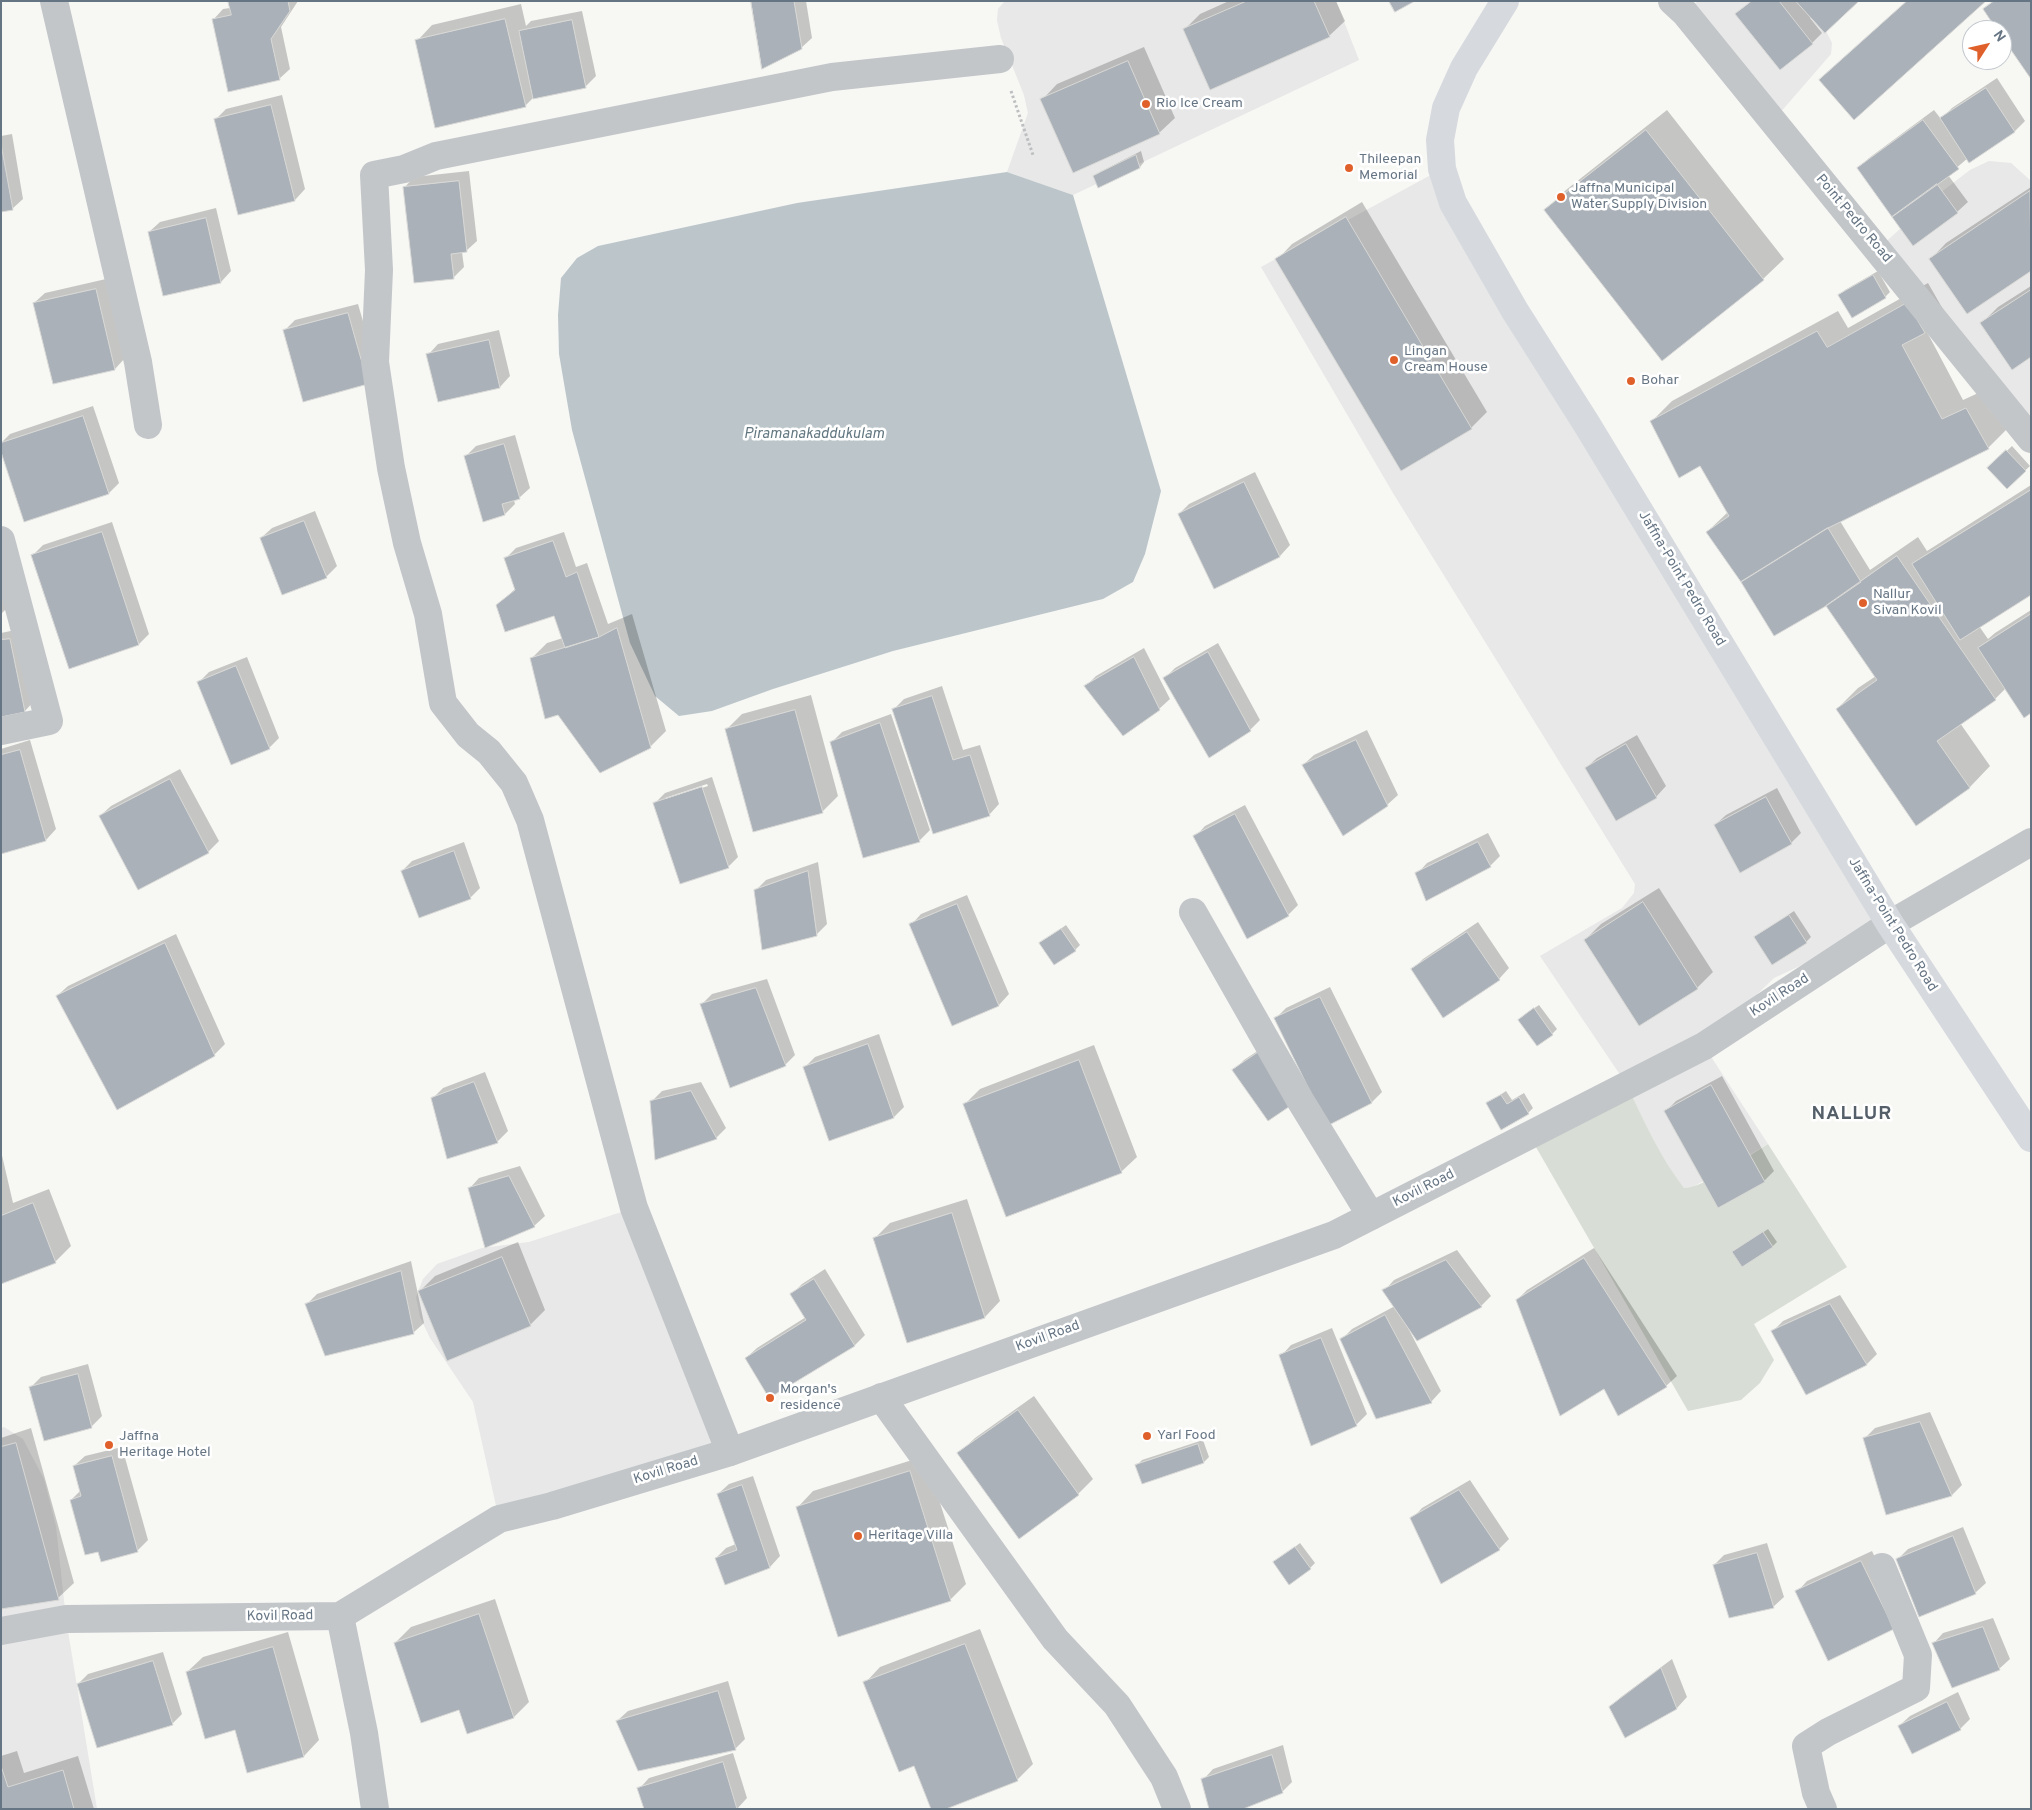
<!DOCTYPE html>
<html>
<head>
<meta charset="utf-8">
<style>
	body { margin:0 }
	#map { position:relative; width:2032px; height:1810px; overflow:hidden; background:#f7f7f4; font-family:Overpass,sans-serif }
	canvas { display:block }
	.frame { position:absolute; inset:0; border:2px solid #667584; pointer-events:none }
	.north { position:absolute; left:1962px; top:20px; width:50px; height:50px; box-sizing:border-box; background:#fff; border:1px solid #c2c8ce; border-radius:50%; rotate:55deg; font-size:14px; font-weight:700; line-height:20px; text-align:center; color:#667584 }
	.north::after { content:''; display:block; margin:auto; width:18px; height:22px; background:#df602b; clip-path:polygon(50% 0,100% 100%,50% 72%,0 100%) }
</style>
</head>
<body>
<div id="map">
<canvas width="2032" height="1810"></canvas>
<div class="frame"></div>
<div class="north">N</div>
</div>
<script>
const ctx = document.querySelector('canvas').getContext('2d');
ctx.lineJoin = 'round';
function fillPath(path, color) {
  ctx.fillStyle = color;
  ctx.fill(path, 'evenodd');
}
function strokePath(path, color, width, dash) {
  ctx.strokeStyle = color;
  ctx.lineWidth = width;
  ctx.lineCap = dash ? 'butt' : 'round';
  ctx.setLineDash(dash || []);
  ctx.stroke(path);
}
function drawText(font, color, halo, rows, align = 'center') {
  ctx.font = font + ' Overpass,sans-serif';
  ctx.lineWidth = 5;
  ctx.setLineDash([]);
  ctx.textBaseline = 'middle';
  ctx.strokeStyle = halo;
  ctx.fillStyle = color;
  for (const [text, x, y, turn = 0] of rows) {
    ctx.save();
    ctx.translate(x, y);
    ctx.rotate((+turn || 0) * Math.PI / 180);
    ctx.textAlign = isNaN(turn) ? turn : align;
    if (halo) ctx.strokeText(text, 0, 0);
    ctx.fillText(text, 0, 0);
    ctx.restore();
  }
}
fillPath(new Path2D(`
	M1005 1H1336L1359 60 1073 195 1007 172 1028 113 1024 95 1001 38 997 20 998 9Z
	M1698 1H1808L1819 17 1832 43 1831 54 1772 122 1685 13Z
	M1989 161 2011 163 2031 181V439L1878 249 1936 196 1970 170Z
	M1442 169 1890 924 1774 978 1704 1046 1768 1144 1691 1188H1684L1668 1168 1655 1146 1627 1085 1540 956 1622 908 1634 893 1635 884 1393 493 1261 267Z
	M634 1208 730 1452 499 1519 473 1402 430 1338 420 1317 416 1297 423 1279 437 1264 482 1248 529 1242Z
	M4 1427 23 1439 44 1479 56 1526 66 1619 97 1809H1V1428Z`), '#e7e8e7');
fillPath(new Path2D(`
	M1627 1085C1644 1121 1659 1156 1684 1188 1701 1189 1750 1155 1768 1144L1847 1267 1754 1324 1774 1360 1760 1383 1741 1400 1688 1411 1529 1135Z`), '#d8ded5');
fillPath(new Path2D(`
	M1007 172 1073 195 1161 491 1145 554 1133 582 1103 599 893 651 773 689 712 711 679 716 655 696 630 643 572 430 559 354 558 315 561 278 577 258 598 246 797 203Z`), '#bcc6ca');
fillPath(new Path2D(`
	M229 1H298L281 27 290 69 279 79 213 20 223 9 230 8Z
	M753 1H806L812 38 801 48Z
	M1229 1H1336L1345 21 1329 36 1185 29 1200 14Z
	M1751 1H1857L1810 18 1822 33 1812 43 1737 15Z
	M521 4 526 26 531 21 582 11 596 76 586 86 533 98 525 106 417 41 432 25Z
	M1144 47 1175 118 1159 133 1042 100 1057 84Z
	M1997 78 2025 121 2015 131 1970 161 1968 158 1948 175 1968 202 1957 212 1859 168 1869 158 1934 110 1941 119 1952 108Z
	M282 95 305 189 295 200 239 213 215 120 226 109Z
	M1667 110 1784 259 1763 279 1546 210 1566 190Z
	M12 134 23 199 12 209 1 211V136Z
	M1141 151 1144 162 1140 167 1095 177 1100 172Z
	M469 171 477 241 466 251 462 252 464 267 453 278 404 188 414 177Z
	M2031 187V270L1931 259 1946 243Z
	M1362 202 1487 412 1471 428 1277 260 1292 244Z
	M216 208 231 271 221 282 149 232 160 222Z
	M1878 271 1890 292 1885 297 1840 295 1845 290Z
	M106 279 125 358 115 369 34 303 45 293Z
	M1928 283 1944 311 1926 330 1963 400 1987 389 2008 428 1988 448 1840 521 1870 570 1918 537 1927 551 2031 485V594L1979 626 1988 639 1995 633 2031 610V712L2006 688 1995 699 1960 723 1990 766 1970 787 1916 824 1837 709 1858 688 1876 676 1826 604 1742 581 1707 532 1728 512 1700 465 1652 421 1672 401 1838 311 1848 328Z
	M2031 286V356L1982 323 1998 307Z
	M358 304 378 373 284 331 295 320Z
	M499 330 510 376 500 387 428 355 438 344Z
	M93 406 119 483 109 493 1 448V443L10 434Z
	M515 435 530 488 519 498 514 500 515 504 505 514 466 456 476 446Z
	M2012 446 2030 466 2007 487 1989 468Z
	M1255 472 1290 545 1280 556 1214 587 1179 514 1189 504Z
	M315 511 337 566 326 577 261 538 272 528Z
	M112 522 149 634 139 644 70 667 32 556 43 545Z
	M564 532 576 567 587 563 608 624 632 614 666 731 650 747 531 659 547 643 563 638 555 614 498 605 516 588 506 558 516 548Z
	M1 579 10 605 1 614Z
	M20 629 35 700 25 711 1 715V633Z
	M1218 643 1260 720 1250 730 1165 678 1175 668Z
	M1144 648 1170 699 1159 709 1086 686 1096 676Z
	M247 657 279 738 269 748 199 682 209 672Z
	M942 686 963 750 980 745 999 804 989 815 894 709 904 699Z
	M811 695 838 796 822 812 726 730 742 714Z
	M891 714 930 830 919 841 832 742 842 732Z
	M1367 730 1398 795 1387 805 1303 765 1314 755Z
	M1637 735 1666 786 1656 797 1586 768 1597 758Z
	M30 740 56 829 46 840 1 853V749Z
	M180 769 219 841 208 852 138 888 100 816 111 806Z
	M712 777 738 857 728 867 655 803 665 793ZM707 784 708 786 665 800V798Z
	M1777 788 1801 833 1791 843 1715 825 1726 815Z
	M1245 805 1298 905 1288 915 1195 837 1205 826Z
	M1488 833 1500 856 1490 866 1417 874 1427 863Z
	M464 842 480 888 470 898 402 871 412 861Z
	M818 862 827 924 816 935 756 890 766 880Z
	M1659 888 1713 972 1697 988 1585 940 1601 924Z
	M967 895 1009 994 999 1005 952 1024 911 925 921 914Z
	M1794 911 1811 937 1806 942 1755 937Z
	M1478 922 1509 968 1499 979 1444 1016 1412 970 1423 959Z
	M1066 925 1080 945 1075 950 1041 943Z
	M176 934 225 1044 214 1055 57 996 68 986Z
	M767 979 795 1055 785 1065 702 1004 712 994Z
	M1330 987 1382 1092 1372 1102 1276 1018 1286 1008Z
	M1539 1005 1557 1029 1552 1034 1524 1015Z
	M879 1034 904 1107 894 1117 830 1140 805 1067 815 1057Z
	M1274 1040 1308 1089 1234 1070 1244 1060Z
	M1094 1045 1137 1157 1121 1172 964 1105 980 1089Z
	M485 1072 508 1131 497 1142 432 1099 443 1088Z
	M1722 1076 1774 1171 1764 1181 1666 1111 1676 1101Z
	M701 1082 726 1128 716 1138 651 1102 662 1091Z
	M1506 1091 1512 1100 1524 1093 1533 1108 1528 1113 1488 1103Z
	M1 1151 13 1203 49 1189 71 1246 55 1262 1 1283Z
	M520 1166 545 1216 534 1226 469 1189 479 1178Z
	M967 1199 1000 1301 985 1317 907 1341 875 1238 890 1223Z
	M1768 1229 1777 1242 1772 1247 1734 1252Z
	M518 1242 545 1310 530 1325 420 1291 435 1276Z
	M1594 1248 1677 1376 1666 1386 1604 1387 1517 1300 1527 1290Z
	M1457 1250 1491 1296 1481 1306 1407 1326 1441 1391 1431 1402 1341 1340 1352 1329 1395 1306 1384 1291 1394 1280Z
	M411 1261 424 1323 413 1333 306 1305 317 1294Z
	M825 1269 865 1335 855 1345 770 1397 746 1358 757 1348 806 1317 792 1294 802 1284Z
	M1840 1295 1877 1354 1867 1364 1807 1393 1773 1331 1783 1321Z
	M1332 1328 1367 1414 1356 1425 1281 1356 1291 1345Z
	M88 1364 102 1416 91 1427 31 1387 41 1377Z
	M1034 1396 1093 1479 1078 1494 959 1453 975 1438Z
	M1930 1412 1962 1485 1952 1495 1864 1439 1875 1428Z
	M31 1428 74 1583 58 1598 1 1607V1438Z
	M1203 1440 1209 1457 1204 1462 1142 1482 1137 1465 1142 1460Z
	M122 1447 148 1540 137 1551 99 1550 71 1500 81 1490 74 1466 85 1456Z
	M925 1456 966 1584 950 1600 798 1507 813 1491Z
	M753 1476 780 1556 770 1567 726 1584 716 1558 726 1548 736 1544 718 1494 729 1484Z
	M1470 1480 1509 1539 1499 1549 1412 1519 1422 1508Z
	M1963 1527 1986 1583 1975 1593 1898 1559 1908 1549Z
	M1300 1543 1315 1563 1310 1568 1275 1562Z
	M1767 1543 1784 1597 1773 1607 1714 1565 1724 1555Z
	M1872 1551 1903 1618 1797 1592 1807 1581Z
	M495 1599 529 1702 514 1717 460 1709 395 1643 411 1627Z
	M1993 1618 2010 1659 1999 1669 1933 1644 1943 1633Z
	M980 1629 1033 1764 1017 1780 915 1764 865 1683 880 1667Z
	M288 1632 319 1740 304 1756 235 1729 187 1672 203 1657Z
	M163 1652 182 1714 172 1724 78 1684 88 1674Z
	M1672 1659 1687 1697 1677 1708 1626 1736 1611 1707 1621 1697Z
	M728 1681 745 1739 735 1749 617 1721 628 1711Z
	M1958 1692 1970 1719 1960 1729 1899 1726 1910 1716Z
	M1283 1745 1292 1782 1282 1792 1203 1780 1213 1769Z
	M17 1751 24 1773 78 1756 94 1809H1V1756Z
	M733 1753 747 1798 737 1809 639 1789 649 1778Z`), '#0003');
const building = new Path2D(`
	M228 1H288L290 11 271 39 280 80 228 92 212 19 231 15Z
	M751 1H794L802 49 762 69Z
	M1247 1H1314L1330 37 1210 90 1183 29Z
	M1389 1H1415L1395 12Z
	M1752 1H1779L1813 44 1780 70 1735 14Z
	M1796 1H1859L1825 33Z
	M1907 1H1986L1854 120 1819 80Z
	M1994 1H2031V79L2002 37V30H1997L1983 9Z
	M505 19 526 107 435 128 415 40Z
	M572 20 586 88 533 99 519 31Z
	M1128 61 1160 134 1073 173 1040 99Z
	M1986 88 2015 132 1969 163 1940 118Z
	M271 105 295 201 238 215 214 119Z
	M1923 120 1959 169 1892 217 1857 168Z
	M1646 130 1764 280 1662 361 1544 210Z
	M1 144 13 210 1 212Z
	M1136 155 1140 168 1098 188 1093 176Z
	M459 181 467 252 451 254 454 279 414 283 403 187Z
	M1937 184 1958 213 1913 246 1892 217Z
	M2030 191 2031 271 1967 314 1929 259Z
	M1346 217 1472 429 1401 471 1275 259Z
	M206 218 221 283 163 296 148 232Z
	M1873 275 1886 298 1852 318 1838 295Z
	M96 289 115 370 53 384 33 303Z
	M2031 290V357L2012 370 1980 323Z
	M1907 303 1925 333 1902 345 1942 419 1966 408 1989 449 1828 528 1741 582 1706 532 1729 516 1700 466 1679 478 1650 421 1817 331 1827 347Z
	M348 313 368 384 303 402 283 330Z
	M489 340 500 388 438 402 426 354Z
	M83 416 109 494 24 522 1 452V443Z
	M504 444 520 499 502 504 505 515 483 522 464 456Z
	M2006 450 2026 471 2007 489 1987 468Z
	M1244 482 1280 557 1214 589 1178 514Z
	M2031 490V595L1960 640 1912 564Z
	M304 521 327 578 282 595 260 538Z
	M1828 528 1861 582 1826 606 1774 636 1741 582Z
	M102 532 139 645 69 669 31 555Z
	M553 541 566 577 577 572 599 637 565 648 554 616 505 632 496 605 515 590 504 558Z
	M1897 556 1996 700 1937 741 1970 788 1916 826 1836 709 1877 680 1826 606Z
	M2031 614V713L2024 718 1978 648Z
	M617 628 651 748 600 773 558 715 545 719 530 658 599 637Z
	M10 639 25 712 1 717V640Z
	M1208 652 1251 731 1209 758 1163 678Z
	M1134 657 1160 710 1123 736 1084 686Z
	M236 666 270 749 231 765 197 682Z
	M932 696 953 760 970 755 990 816 933 834 892 709Z
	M795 710 823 813 753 832 725 729Z
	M880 723 920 842 863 858 830 742Z
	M1356 740 1388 806 1343 836 1302 765Z
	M1626 744 1657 798 1616 821 1585 768Z
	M20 750 46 841 1 854V755Z
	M170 779 209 853 138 890 99 816Z
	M702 787 729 868 680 884 653 803Z
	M1766 797 1792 844 1740 873 1714 825Z
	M1235 814 1289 916 1247 939 1193 836Z
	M1478 842 1491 867 1426 901 1415 873Z
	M454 851 471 899 419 918 401 871Z
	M808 871 817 936 762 950 754 890Z
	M1643 902 1698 989 1639 1026 1584 940Z
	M957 904 999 1006 952 1026 909 924Z
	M1789 915 1807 943 1772 965 1754 937Z
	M1061 929 1076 951 1054 965 1039 943Z
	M1467 932 1500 980 1443 1018 1411 969Z
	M165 943 215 1056 117 1110 56 996Z
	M756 988 786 1066 730 1088 700 1004Z
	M1320 997 1372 1103 1327 1126 1274 1018Z
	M1534 1008 1553 1035 1537 1046 1518 1020Z
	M868 1044 894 1118 829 1141 803 1067Z
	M1263 1049 1299 1100 1268 1121 1232 1070Z
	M1079 1060 1122 1173 1006 1217 963 1104Z
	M474 1082 498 1143 447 1159 431 1098Z
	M1711 1085 1765 1182 1718 1208 1664 1111Z
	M691 1091 717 1139 655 1160 650 1101Z
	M1501 1095 1507 1104 1519 1097 1529 1114 1501 1130 1486 1103Z
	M509 1176 535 1227 485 1248 468 1188Z
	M33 1203 56 1263 1 1284V1216Z
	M952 1213 985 1318 907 1343 873 1238Z
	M1763 1232 1773 1247 1742 1267 1732 1252Z
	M502 1257 531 1326 447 1361 418 1291Z
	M1584 1258 1667 1387 1618 1416 1604 1389 1560 1416 1516 1300Z
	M1446 1260 1482 1307 1417 1341 1382 1290Z
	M401 1271 414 1334 325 1356 305 1304Z
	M814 1279 855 1346 769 1398 745 1358 806 1320 790 1294Z
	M1830 1304 1867 1365 1806 1395 1771 1331Z
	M1385 1315 1432 1403 1376 1419 1340 1339Z
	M1321 1338 1357 1426 1311 1446 1279 1355Z
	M78 1374 92 1428 44 1441 29 1387Z
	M1018 1410 1079 1495 1019 1539 957 1453Z
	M1920 1422 1952 1496 1886 1515 1863 1438Z
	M16 1443 59 1600 1 1609V1447Z
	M1198 1444 1204 1463 1142 1484 1135 1465Z
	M112 1456 138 1552 101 1562 98 1552 85 1555 70 1500 81 1496 73 1466Z
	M910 1471 951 1601 838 1637 796 1507Z
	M742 1485 770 1568 725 1585 715 1558 737 1550 717 1494Z
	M1459 1490 1500 1550 1441 1584 1410 1518Z
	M1953 1536 1976 1594 1919 1617 1896 1559Z
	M1295 1547 1311 1569 1289 1585 1273 1562Z
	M1757 1553 1774 1608 1729 1618 1713 1565Z
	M1861 1561 1894 1629 1828 1661 1795 1591Z
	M479 1614 514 1718 467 1734 459 1710 421 1723 394 1643Z
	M1983 1627 2000 1670 1952 1688 1932 1643Z
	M965 1644 1018 1781 946 1809H931L914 1766 899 1772 863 1682Z
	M273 1647 304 1757 247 1773 235 1730 205 1739 186 1672Z
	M153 1661 173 1725 97 1748 77 1684Z
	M1661 1668 1677 1709 1625 1738 1609 1707Z
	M718 1691 736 1750 638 1771 616 1721Z
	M1947 1702 1961 1730 1912 1754 1898 1726Z
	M1272 1755 1283 1793 1243 1809H1209L1201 1779Z
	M723 1762 737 1809H644L637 1788Z
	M1 1766 8 1787 63 1770 74 1809H1Z`);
fillPath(building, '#aab1b8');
strokePath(building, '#d8d8d6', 1);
strokePath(new Path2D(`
	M1011 91 1033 155`), '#bcbec0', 3, [2.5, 2.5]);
strokePath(new Path2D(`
	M54 1 138 362 148 425
	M1 540 49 721 1 731
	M1193 912 1300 1100 1371 1216
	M881 1397 1055 1639 1117 1705 1164 1777 1177 1809
	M730 1452 634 1208 530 820 514 783 489 752 468 735 443 703 428 614 407 543 391 468 375 362 379 270 374 175 404 169 436 156 832 77 1000 59
	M340 1616 364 1733 375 1809
	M1823 1809 1816 1793 1806 1746 1828 1732 1916 1688 1918 1655 1882 1567`), '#c2c6c9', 28);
strokePath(new Path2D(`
	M1672 1 1685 13 2031 439
	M1 1631 66 1619 340 1616 499 1519 552 1506 730 1452 1334 1235 1704 1046 1890 924 2031 842`), '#c2c6c9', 28);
strokePath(new Path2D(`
	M1505 1 1464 68 1446 108 1440 140 1442 169 1453 203 1515 311 1586 423 1890 924 2031 1138`), '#d6dade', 28);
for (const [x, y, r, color] of [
	[1146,104,5,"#df602b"],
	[1349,168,5,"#df602b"],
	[1561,197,5,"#df602b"],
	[1394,360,5,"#df602b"],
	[1631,381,5,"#df602b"],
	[1863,603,5,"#df602b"],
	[770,1398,5,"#df602b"],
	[1147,1436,5,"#df602b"],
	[109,1445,5,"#df602b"],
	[858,1536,5,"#df602b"]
]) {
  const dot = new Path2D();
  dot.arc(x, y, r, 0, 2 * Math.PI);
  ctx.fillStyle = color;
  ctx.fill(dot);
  strokePath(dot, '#fff', 2);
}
drawText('14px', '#667584', '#fff', [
	["Rio Ice Cream",1156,104],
	["Thileepan",1359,160],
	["Memorial",1359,176],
	["Jaffna Municipal",1571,189],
	["Water Supply Division",1571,205],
	["Lingan",1404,352],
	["Cream House",1404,368],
	["Bohar",1641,381],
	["Nallur",1873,595],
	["Sivan Kovil",1873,611],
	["Morgan's",780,1390],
	["residence",780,1406],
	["Yarl Food",1157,1436],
	["Jaffna",119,1437],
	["Heritage Hotel",119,1453],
	["Heritage Villa",868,1536]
], 'left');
drawText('14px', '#667584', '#fff', [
	["Point Pedro Road",1853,219,50],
	["Jaffna-Point Pedro Road",1681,579,59],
	["Jaffna-Point Pedro Road",1892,925,58],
	["Kovil Road",1780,996,-33],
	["Kovil Road",1424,1189,-27],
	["Kovil Road",1048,1337,-20],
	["Kovil Road",666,1471,-17],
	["Kovil Road",280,1617,-1]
]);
drawText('italic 15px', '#627780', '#fff', [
	["Piramanakaddukulam",814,435]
]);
ctx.letterSpacing = '1px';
drawText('bold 19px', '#545f69', '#fff', [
	["NALLUR",1852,1115]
]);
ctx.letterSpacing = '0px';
</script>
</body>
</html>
